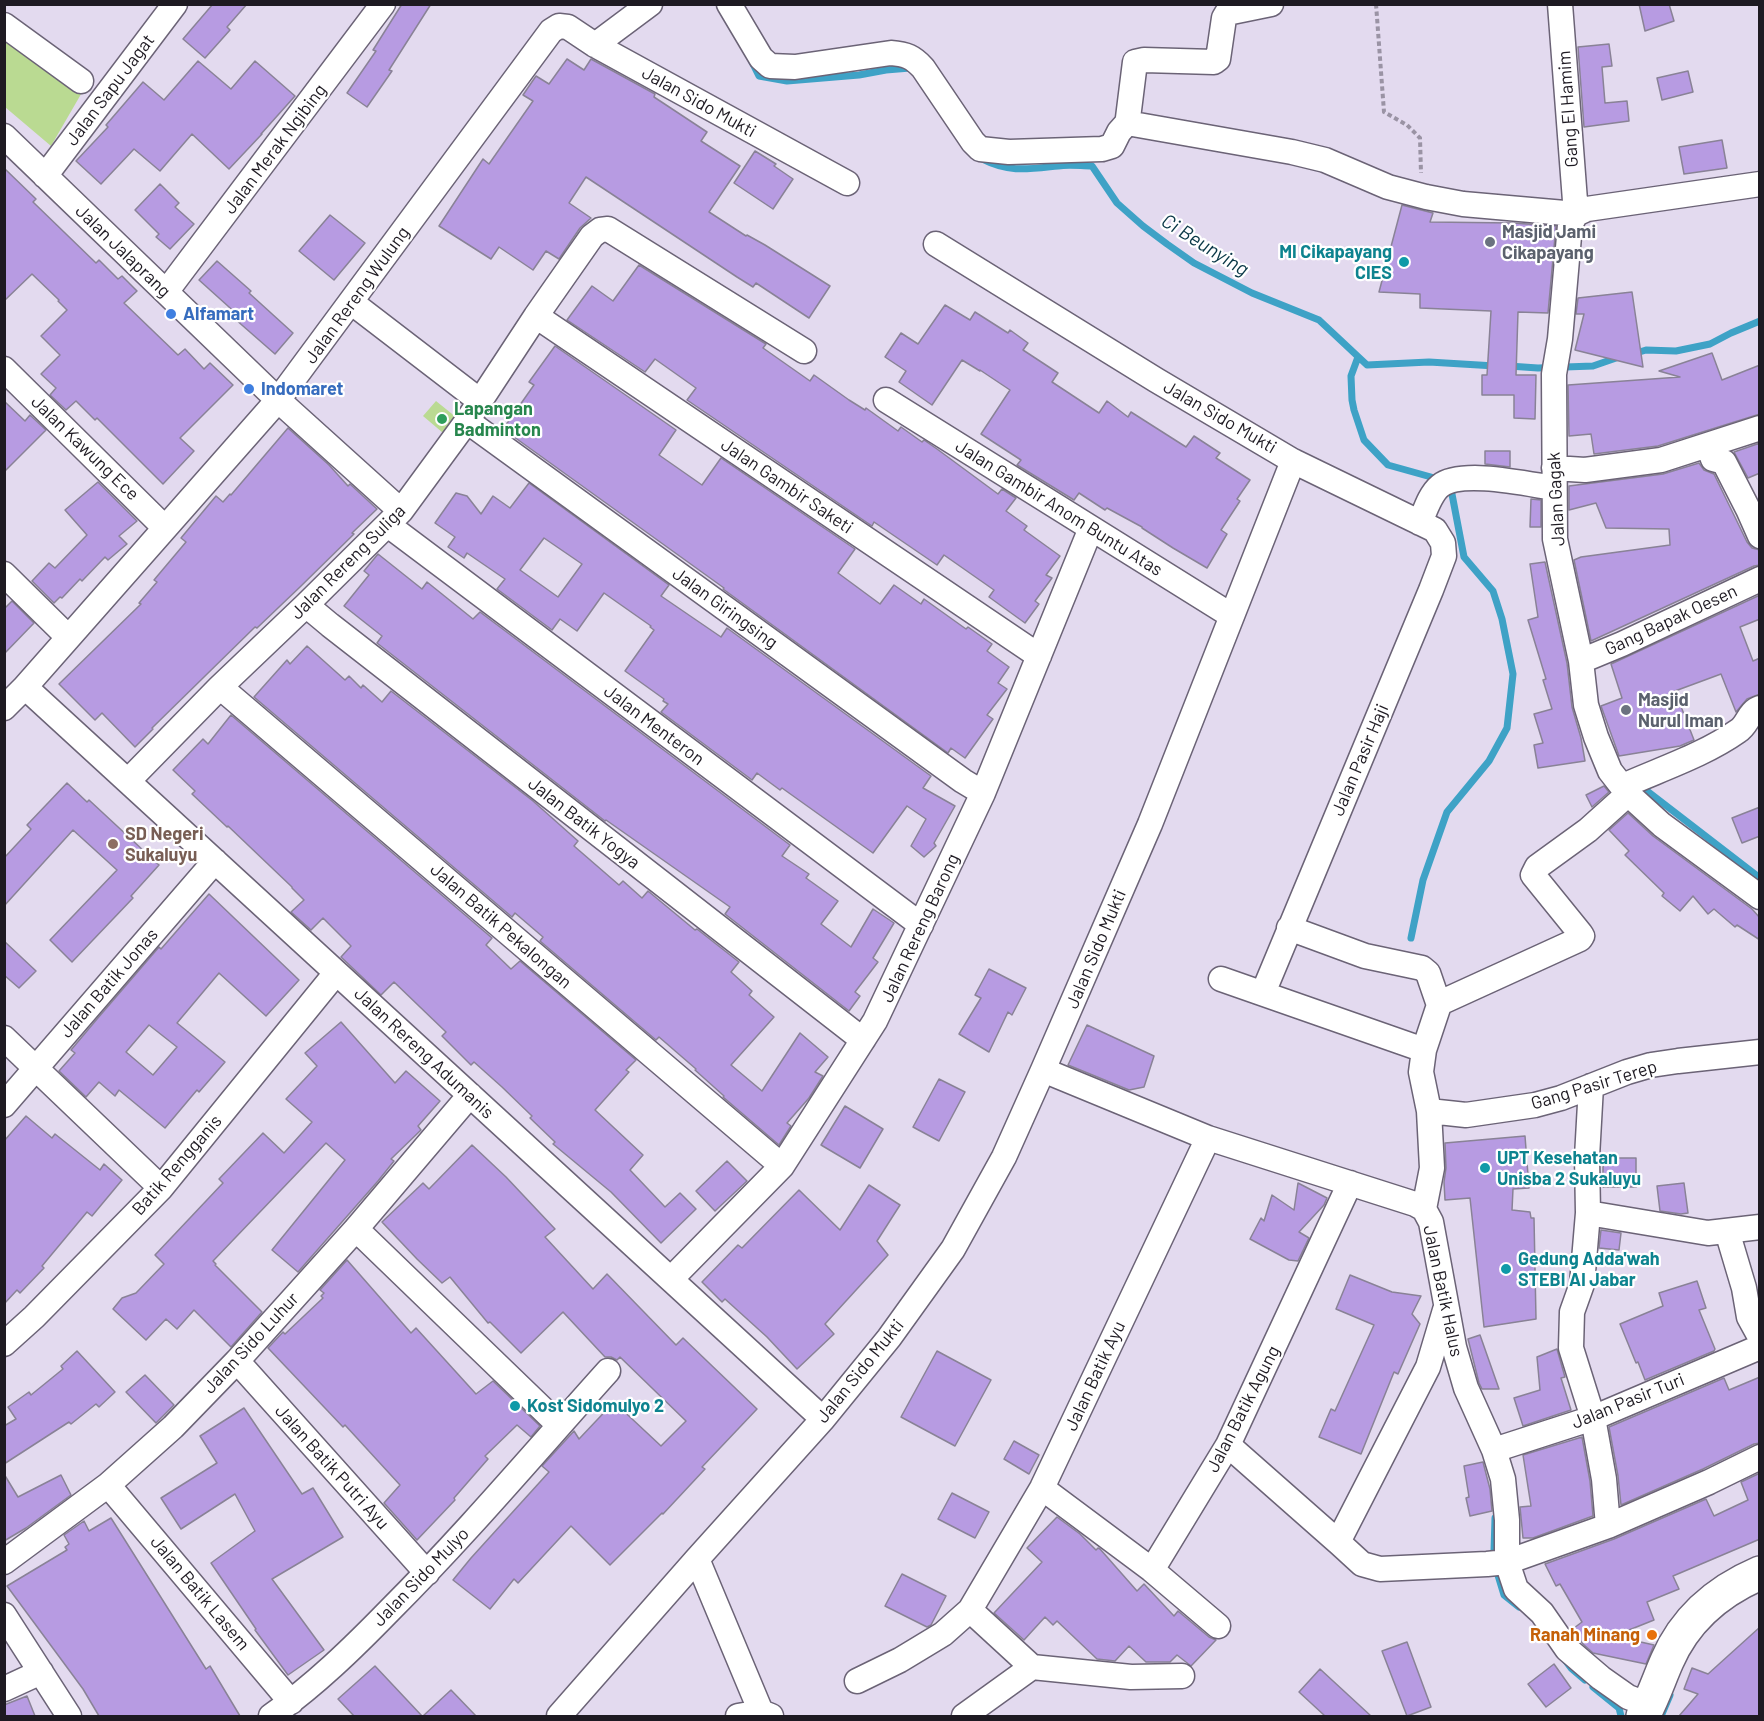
<!DOCTYPE html>
<html>
<head>
<meta charset="utf-8">
<style>
	body { margin:0 }
	#map { position:relative; width:1764px; height:1721px; overflow:hidden; background:#e3daef; font-family:Barlow,sans-serif }
	canvas { display:block }
	.frame { position:absolute; inset:0; border:6px solid #1e1a22; pointer-events:none }
</style>
</head>
<body>
<div id="map">
<canvas width="1764" height="1721"></canvas>
<div class="frame"></div>
</div>
<script>
const ctx = document.querySelector('canvas').getContext('2d');
ctx.lineJoin = 'round';
function fillPath(path, color) {
  ctx.fillStyle = color;
  ctx.fill(path, 'evenodd');
}
function strokePath(path, color, width, dash) {
  ctx.strokeStyle = color;
  ctx.lineWidth = width;
  ctx.lineCap = dash ? 'butt' : 'round';
  ctx.setLineDash(dash || []);
  ctx.stroke(path);
}
function drawText(font, color, halo, rows, align = 'center') {
  ctx.font = font + ' Barlow,sans-serif';
  ctx.lineWidth = 4.5;
  ctx.setLineDash([]);
  ctx.textBaseline = 'middle';
  ctx.strokeStyle = halo;
  ctx.fillStyle = color;
  for (const [text, x, y, turn = 0] of rows) {
    ctx.save();
    ctx.translate(x, y);
    ctx.rotate((+turn || 0) * Math.PI / 180);
    ctx.textAlign = isNaN(turn) ? turn : align;
    if (halo) ctx.strokeText(text, 0, 0);
    ctx.fillText(text, 0, 0);
    ctx.restore();
  }
}
fillPath(new Path2D(`
	M4 28 84 89 51 146 5 107Z
	M436 401 462 422 449 438 423 416Z`), '#bada92');
strokePath(new Path2D(`
	M752 62 759 76 787 81 859 75 886 70 910 68 913 71
	M982 159C1009 173 1029 169 1058 166 1069 164 1081 166 1092 166L1117 203 1143 226 1167 244 1194 263 1252 293 1319 320 1367 365 1429 362 1495 366
	M1633 354 1646 350 1676 351 1710 344 1731 333 1760 321
	M1358 357 1351 376 1352 400 1354 410 1364 440 1388 465 1431 477 1439 482
	M1509 366 1538 368 1593 366 1619 357
	M1638 784 1760 878
	M1411 938 1423 880 1447 812 1489 761 1507 728 1513 674 1502 619 1493 591 1464 557 1451 489 1448 487
	M1494 1551 1495 1518
	M1497 1572 1504 1595 1519 1607
	M1565 1660 1571 1668 1585 1680
	M1593 1687 1619 1708 1621 1716
	M1661 1716 1670 1695`), '#3ea2c6', 7);
const building = new Path2D(`
	M213 4H247L227 27 230 30 205 58 183 39Z
	M402 4H431L389 70 392 71 367 107 347 93 376 51 373 50Z
	M1639 4H1669L1674 21 1645 31Z
	M1609 44 1612 66 1602 67 1605 103 1627 101 1629 121 1584 127 1578 47Z
	M567 59 584 70 591 59 655 94 654 97 707 132 701 141 740 166 709 212 746 236 747 235 765 245 830 286 809 318 756 283 753 287 737 277 586 177 569 203 591 218 580 228 559 259 546 251 533 270 499 247 491 259 439 226 483 159 489 164 533 101 523 95 536 76 549 84Z
	M198 61 231 89 255 61 295 96 261 134H262L229 169 192 134 160 171 134 149 101 184 76 161 108 127 106 125 143 82 164 100Z
	M1688 71 1693 92 1662 100 1657 78Z
	M1722 140 1727 168 1684 174 1679 147Z
	M755 151 776 164 774 166 793 179 773 209 734 183Z
	M4 168 36 199 33 202 96 263 99 260 118 279 122 276 137 291 124 303 178 355 185 349 204 369 210 363 233 385 180 438 194 451 163 484 97 418 95 420 76 401 66 410 50 395 56 388 41 374 60 355 41 336 67 310 58 301 59 300 32 274 4 301Z
	M160 184 179 203 175 207 194 224 170 249 156 237 159 234 135 210Z
	M1402 205 1433 213 1430 222 1513 223 1556 226 1548 313 1518 312 1516 375H1536L1535 419 1514 418V395H1482V375H1487L1491 311 1420 308V294L1379 292Z
	M330 215 365 243 334 280 299 251Z
	M217 261 251 291 249 293 293 333 275 354 235 319 239 316 199 280Z
	M639 265 766 344 763 348 810 381 814 375 849 400 865 410 866 408 898 431 901 427 922 442 924 440 937 449 998 494 1002 489 1016 498 1006 511 1027 526 1024 530 1060 556 1046 575 1052 578 1035 601 1039 604 1025 623 989 597 994 590 944 555 937 565 874 522 872 526 687 400 696 388 655 359 645 372 567 320 592 286 613 301Z
	M1632 292 1643 367 1575 350 1584 314H1576L1578 298Z
	M945 305 970 320 975 312 1008 333 1010 330 1028 343 1023 350 1058 373 1052 382 1099 413 1107 401 1128 417 1131 412 1186 447 1194 436 1220 453 1216 458 1250 480 1237 499 1240 501 1221 530 1227 534 1207 568 1173 548 1142 528V527L1107 508 1105 510 1079 493 1074 500 1017 465 1021 460 981 434 1010 390 980 370V371L962 360 932 405 899 382 906 371 885 357 901 333 918 344Z
	M555 346 676 430 659 455 702 485 721 458 855 549 838 573 880 604 894 585 921 604 924 599 966 629 968 627 992 644 987 651 1009 667 998 683 1007 689 987 715 993 719 965 758 951 748 948 753 723 589 724 588 503 429 534 385 529 382Z
	M1712 353 1722 380 1760 365V414L1658 446 1594 454 1591 434 1569 436 1568 385 1680 377 1659 371Z
	M4 401 25 421 30 415 46 430 4 472Z
	M288 428 329 465 348 486 350 484 377 509 352 533 354 534 300 587 257 628 255 627 152 728 153 729 135 747 102 713 95 720 59 684 141 604 139 603 157 582 154 580 186 542 181 538 216 496 223 502 230 494 231 495Z
	M1760 443V473L1748 478 1734 452Z
	M1485 451H1510V467L1485 464Z
	M1699 463 1704 470 1714 474 1747 542 1752 548 1760 550V565L1754 566 1591 641 1574 560 1581 557 1670 545 1669 529 1606 528 1596 503 1569 510V486L1663 474Z
	M98 482 137 521 119 536 127 544 108 560 105 557 82 581 80 579 62 598 60 597 54 603 32 581 49 563 55 568 87 535 65 510Z
	M529 483 669 585 661 596 721 637 727 628 931 776 923 788 955 806 934 843 936 846 924 857 911 846 926 819 907 806 873 853 782 788 780 790 757 773 752 780 661 712 668 704 663 701 664 699 625 671 654 630 650 627 651 626 604 593 577 631 560 619 552 630 497 589 505 579 467 553 464 558 448 547 455 537 435 523 456 493 467 496 481 514 493 496 510 508ZM544 538 582 564 558 597 520 570Z
	M1531 499 1541 500V527H1530Z
	M378 554 422 589 427 582 473 619 480 612 790 845 782 856 809 874 806 878 838 901 821 924 851 947 873 909 894 923 873 958 878 962 855 992 860 996 849 1011 725 914 730 907 606 820 605 821 377 643 382 636 344 606 369 575 364 571Z
	M1545 562 1567 663 1572 707 1581 738 1585 761 1538 768 1534 745 1543 743 1534 714 1552 709 1543 680 1546 679 1528 620 1538 617 1530 564Z
	M1760 595V619L1740 627 1753 661 1760 658V694L1747 699 1736 712 1721 674 1675 691 1694 740 1680 746 1619 756 1601 706 1622 698 1611 664Z
	M12 601 34 623 4 654V609Z
	M307 646 345 680 349 676 361 688 363 685 382 702 391 691 533 801 578 841 574 846 619 885 623 881 642 898 648 891 695 930 697 929 739 962 731 972 752 991 749 995 774 1017 731 1065 762 1091 800 1033 828 1057 815 1072 823 1076 809 1098 787 1123 791 1126 779 1145 723 1097 724 1096 695 1070 696 1069 659 1037 656 1040 540 941 543 937 515 913 512 917 254 697 287 660 290 664Z
	M231 715 492 938 486 945 511 969 520 961 636 1060 626 1070 629 1072 595 1110 643 1155 630 1170 665 1207 680 1193 696 1209 661 1243 611 1192 553 1144 555 1142 530 1118 532 1116 502 1087 474 1062 471 1065 442 1036 446 1032 394 982 381 995 341 957 351 946 323 918 311 930 291 912 304 900 292 888V887L228 826 227 827 192 794 195 791 173 770 203 739 208 744Z
	M67 783 87 802 89 800 159 865 131 896 133 898 72 962 50 940 117 870 73 830 4 906V858L31 829 27 825Z
	M1604 786 1609 792 1592 807 1586 795Z
	M1760 807V836L1742 843 1732 818Z
	M1628 813 1653 836 1752 909 1760 918V940L1737 925 1735 927 1714 909 1708 914 1693 896 1680 911 1662 896 1664 893 1625 855 1629 851 1609 830Z
	M209 894 299 980 266 1016 219 973 177 1023 225 1062 199 1092 197 1090 165 1128 119 1090 115 1096 99 1082 86 1097 59 1071 75 1053 71 1050 97 1019 159 947 161 949ZM149 1025 177 1047 153 1075 126 1052Z
	M4 941 36 971 19 988 4 975Z
	M989 969 1026 988 1012 1015 1008 1012 989 1052 959 1034 981 998 975 995Z
	M341 1022 395 1083 406 1071 440 1101 418 1126 421 1130 391 1159 394 1161 378 1181 298 1272 272 1250 345 1160 326 1143 213 1261 216 1264 215 1265 262 1312 231 1347 194 1310 177 1329 166 1319 146 1340 113 1309 122 1298 136 1293 164 1264 155 1255 223 1183 219 1179 263 1133 284 1153 312 1122 286 1099 317 1066 305 1053Z
	M1087 1025 1154 1056 1144 1087 1129 1090 1068 1065Z
	M939 1079 965 1092 939 1141 913 1127Z
	M845 1106 883 1129 860 1168 821 1145Z
	M26 1116 52 1138 55 1134 100 1170 104 1164 122 1180 92 1216 87 1212 42 1266 44 1268 20 1293 17 1290 4 1304V1141Z
	M1525 1136 1529 1188 1513 1189 1512 1210 1530 1212 1531 1218H1534L1536 1319 1484 1327 1470 1198 1445 1200 1444 1182 1446 1168 1445 1143Z
	M472 1145 506 1177 555 1229 545 1237 593 1289 607 1274 676 1345 683 1338 757 1409 702 1467 705 1469 663 1514 662 1513 610 1565 571 1526 518 1583 514 1579 490 1609 453 1580 471 1558 549 1472 542 1466 574 1431 579 1439 614 1402 661 1446 686 1421 620 1357 617 1360 611 1357H605L563 1312 521 1353 490 1322 488 1323 450 1277 442 1283 417 1259 382 1222 423 1183 429 1189Z
	M1603 1158H1636V1187H1603Z
	M727 1161 747 1181 715 1211 696 1191Z
	M1298 1183 1327 1198 1324 1205 1299 1232 1309 1238 1298 1261 1289 1260 1250 1239 1261 1218 1264 1221 1272 1195 1294 1210Z
	M1684 1183 1688 1213 1681 1214 1660 1211 1657 1186Z
	M869 1185 900 1205 877 1241 888 1255 825 1324 834 1334 797 1369 767 1337 725 1299 722 1302 702 1282 738 1245 742 1248 799 1190 840 1230Z
	M1601 1230 1621 1233 1619 1250 1599 1248Z
	M347 1260 411 1333 416 1328 476 1394 493 1381 540 1426 531 1437 517 1425 485 1456 488 1459 454 1498 455 1500 417 1540 384 1503 400 1485 345 1425 343 1427 268 1348 283 1332 285 1334 323 1298 321 1296 324 1293 320 1290Z
	M1350 1275 1392 1292 1421 1296 1412 1314 1420 1324 1398 1374 1394 1372 1361 1454 1319 1437 1331 1409 1335 1411 1374 1325 1336 1309Z
	M1697 1281 1706 1308 1699 1310 1715 1349 1714 1351 1645 1380 1638 1362 1636 1363 1620 1324 1663 1306 1659 1293Z
	M1480 1335 1499 1389H1482L1479 1383 1468 1339Z
	M1557 1349 1565 1377 1561 1378 1571 1410 1523 1426 1514 1398 1540 1390 1537 1357Z
	M77 1351 115 1392 99 1407 96 1404 71 1424 69 1422 4 1464V1426L16 1419 8 1407 29 1392 31 1395 63 1369 61 1366Z
	M937 1351 991 1380 955 1446 901 1417Z
	M145 1375 174 1405 156 1423 126 1392Z
	M1760 1377V1443L1754 1444 1703 1469 1621 1505 1618 1476 1609 1427 1724 1378 1729 1390Z
	M244 1408 302 1494 313 1488 343 1537 272 1579 324 1650 288 1675 255 1630 256 1629 211 1563 255 1531 235 1494 181 1529 161 1498 217 1463 200 1436Z
	M1582 1437 1590 1481 1593 1516 1533 1538H1523L1520 1507 1531 1506 1523 1455Z
	M1014 1441 1039 1455 1029 1474 1004 1459Z
	M1483 1462 1490 1489 1492 1511 1470 1516 1466 1498 1469 1497 1464 1466Z
	M1760 1473V1539L1673 1576 1679 1589 1647 1602 1654 1620 1614 1636 1654 1645 1646 1664 1593 1653 1583 1644 1571 1627 1574 1628 1582 1622 1560 1584 1556 1586 1545 1564 1614 1539 1706 1499 1714 1516 1748 1500 1741 1482Z
	M4 1474 18 1497 61 1475 71 1495 26 1528 4 1541Z
	M952 1493 989 1512 975 1538 938 1519Z
	M1057 1517 1080 1534 1096 1550 1098 1548 1100 1549 1137 1591 1144 1584 1174 1616 1178 1611 1209 1637 1216 1640 1191 1666 1177 1655 1170 1662H1146L1129 1646 1115 1661 1097 1659 1057 1621 1053 1625 1045 1617 1024 1640 994 1613 1042 1562 1027 1548Z
	M111 1518 206 1669 210 1666 240 1716H99L83 1689 7 1586 67 1550 65 1547 69 1544 64 1535 84 1521 89 1531Z
	M902 1574 946 1596 931 1625 927 1627 885 1606Z
	M1760 1627V1716H1679L1698 1694 1684 1689 1692 1668 1708 1674Z
	M1407 1642 1431 1707 1407 1716 1382 1651Z
	M1554 1664 1571 1688 1546 1707 1528 1684Z
	M375 1666 422 1716H354L338 1699Z
	M1320 1669 1371 1716H1325L1299 1692Z
	M451 1690 476 1716H423Z
	M27 1696 35 1716H4V1705Z`);
fillPath(building, '#b79be2');
strokePath(building, '#898296', 1.5);
const street = new Path2D(`
	M729 4 761 58 770 66 795 67 891 53C906 54 913 57 923 68L973 142 980 149 1009 152 1102 149 1112 146 1119 132 1127 123 1128 118 1135 62 1144 60 1214 62 1218 59 1224 18 1227 13 1271 4
	M1560 4 1576 214
	M4 25 81 81
	M595 45 650 4
	M1127 123 1292 152 1325 160 1388 187 1426 197 1463 204 1576 214
	M4 136 278 400 401 511
	M45 176 175 4
	M1760 184 1587 209 1576 214 1570 225 1560 339 1554 374 1555 539 1581 661 1586 705 1596 737 1610 771 1628 794 1662 825 1760 897
	M936 244 1156 380 1293 461 1435 530 1443 543 1444 556 1431 590 1263 993
	M166 292 383 4
	M351 302 480 401
	M536 316 1039 656
	M4 369 165 528
	M886 400 1232 616
	M467 421 963 781 983 793
	M1708 446 1713 459 1724 462 1748 509 1760 536
	M1554 468 1585 470 1661 460 1760 428
	M1420 523C1425 511 1430 494 1440 486 1461 469 1527 484 1554 488
	M388 525 921 925
	M4 574 68 637
	M306 605 330 625 863 1040
	M1581 661 1622 644 1760 579
	M25 687 823 1419
	M220 687 782 1166
	M4 708 25 687 278 400 551 31 559 26 568 27 595 45 847 183
	M128 781 220 687 306 605 401 511 467 421 536 316 592 236 600 230 608 229 804 351
	M1623 786C1661 769 1704 755 1738 731 1748 725 1748 712 1760 708
	M1289 928 1365 956 1422 968 1428 973 1439 1005 1424 1050 1421 1072 1429 1111 1432 1168 1424 1209
	M1221 979 1424 1050
	M1439 1005 1442 1002 1580 939 1582 936 1580 933 1533 875 1537 867 1588 830 1628 794
	M4 1038 161 1188
	M1043 1070 1208 1138 1415 1204 1424 1209 1431 1222 1454 1347 1466 1388 1494 1450 1503 1479 1507 1520V1562L1516 1589 1542 1613 1567 1649 1601 1678 1628 1697 1649 1705
	M1591 1086 1587 1157 1588 1213 1582 1284 1572 1312 1571 1348 1593 1418 1604 1479 1608 1526
	M4 1105 215 861
	M1429 1111 1466 1115 1535 1105 1561 1098 1627 1072 1651 1065 1678 1061 1760 1052
	M1588 1213 1708 1233 1760 1227
	M356 1229 559 1425
	M1727 1231 1744 1288 1749 1317 1760 1337
	M671 1279 782 1166 875 1021 983 793 1091 528
	M4 1344 34 1317 161 1188 336 973
	M237 1361 427 1573
	M1228 1445 1338 1542 1428 1367 1445 1310
	M1494 1450 1593 1418 1760 1347
	M108 1485 291 1702
	M1042 1488 1152 1570 1228 1445 1350 1183
	M1338 1542 1362 1564 1380 1569 1487 1564 1507 1562 1608 1526 1709 1482 1760 1457
	M697 1559 761 1712
	M4 1562 108 1485 173 1427 237 1361 356 1229 470 1095
	M1152 1570 1218 1626
	M970 1610 1032 1667 1131 1677 1182 1676
	M4 1615 69 1716
	M857 1681 900 1660 943 1634 970 1610 1042 1488 1208 1138
	M4 1689 41 1672
	M271 1716C314 1686 353 1648 390 1610 466 1534 536 1451 608 1371
	M559 1716 697 1559 823 1419 889 1338 953 1249 1004 1157 1043 1070 1150 824 1293 461
	M738 1716 761 1712 771 1716
	M964 1716 1032 1667`);
const secondary = new Path2D(`
	M1643 1716C1653 1698 1659 1679 1667 1661 1685 1619 1718 1591 1760 1573`);
strokePath(street, '#6b6376', 27);
strokePath(secondary, '#6b6376', 36);
strokePath(new Path2D(`
	M1376 4 1384 112 1407 125 1420 138 1421 173`), '#9a93a4', 4, [4.5, 3]);
strokePath(street, '#fff', 24);
strokePath(secondary, '#fff', 33);
for (const [x, y, r, color] of [
	[1490,242,6,"#6b7280"],
	[1404,262,6,"#0f9aa8"],
	[171,314,6,"#3f7fe0"],
	[249,389,6,"#3f7fe0"],
	[442,419,6,"#2e9e5b"],
	[1626,710,6,"#6b7280"],
	[113,844,6,"#8d6e63"],
	[1485,1168,6,"#0f9aa8"],
	[1506,1269,6,"#0f9aa8"],
	[515,1406,6,"#0f9aa8"],
	[1652,1635,6,"#e8710a"]
]) {
  const dot = new Path2D();
  dot.arc(x, y, r, 0, 2 * Math.PI);
  ctx.fillStyle = color;
  ctx.fill(dot);
  strokePath(dot, '#fff', 2);
}
drawText('18px', '#1e1a22', '#fff', [
	["Jalan Sapu Jagat",110,90,-53],
	["Jalan Sido Mukti",699,102,29],
	["Gang El Hamim",1568,109,-94],
	["Jalan Merak Ngibing",275,149,-53],
	["Jalan Jalaprang",123,251,44],
	["Jalan Rereng Wulung",357,295,-54],
	["Jalan Sido Mukti",1220,417,30],
	["Jalan Kawung Ece",85,448,44],
	["Jalan Gambir Saketi",787,486,34],
	["Jalan Gagak",1556,499,-93],
	["Jalan Gambir Anom Buntu Atas",1059,508,32],
	["Jalan Rereng Suliga",348,562,-45],
	["Jalan Giringsing",725,608,36],
	["Gang Bapak Oesen",1671,620,-25],
	["Jalan Menteron",654,725,37],
	["Jalan Pasir Haji",1360,760,-67],
	["Jalan Batik Yogya",584,823,38],
	["Jalan Batik Pekalongan",501,926,41],
	["Jalan Rereng Barong",920,928,-65],
	["Jalan Sido Mukti",1096,949,-67],
	["Jalan Batik Jonas",109,983,-49],
	["Jalan Rereng Adumanis",424,1053,43],
	["Gang Pasir Terep",1594,1085,-17],
	["Batik Rengganis",177,1165,-49],
	["Jalan Batik Halus",1443,1291,78],
	["Jalan Sido Luhur",251,1343,-47],
	["Jalan Sido Mukti",860,1371,-51],
	["Jalan Batik Ayu",1095,1376,-65],
	["Jalan Pasir Turi",1628,1401,-22],
	["Jalan Batik Agung",1243,1409,-63],
	["Jalan Batik Putri Ayu",332,1467,48],
	["Jalan Sido Mulyo",421,1577,-46],
	["Jalan Batik Lasem",200,1593,50]
]);
drawText('bold 18px', '#5b616d', '#fff', [
	["Masjid Jami",1502,232],
	["Cikapayang",1502,253],
	["Masjid",1638,700],
	["Nurul Iman",1638,721]
], 'left');
drawText('bold 18px', '#0d838f', '#fff', [
	["MI Cikapayang",1392,252,"right"],
	["CIES",1392,273,"right"],
	["UPT Kesehatan",1497,1158],
	["Unisba 2 Sukaluyu",1497,1179],
	["Gedung Adda'wah",1518,1259],
	["STEBI Al Jabar",1518,1280],
	["Kost Sidomulyo 2",527,1406]
], 'left');
drawText('bold 18px', '#366cbe', '#fff', [
	["Alfamart",183,314],
	["Indomaret",261,389]
], 'left');
drawText('bold 18px', '#27864d', '#fff', [
	["Lapangan",454,409],
	["Badminton",454,430]
], 'left');
drawText('bold 18px', '#785e54', '#fff', [
	["SD Negeri",125,834],
	["Sukaluyu",125,855]
], 'left');
drawText('bold 18px', '#c56008', '#fff', [
	["Ranah Minang",1640,1635]
], 'right');
drawText('italic 20px', '#093746', '#fff', [
	["Ci Beunying",1205,245,32]
]);
</script>
</body>
</html>
